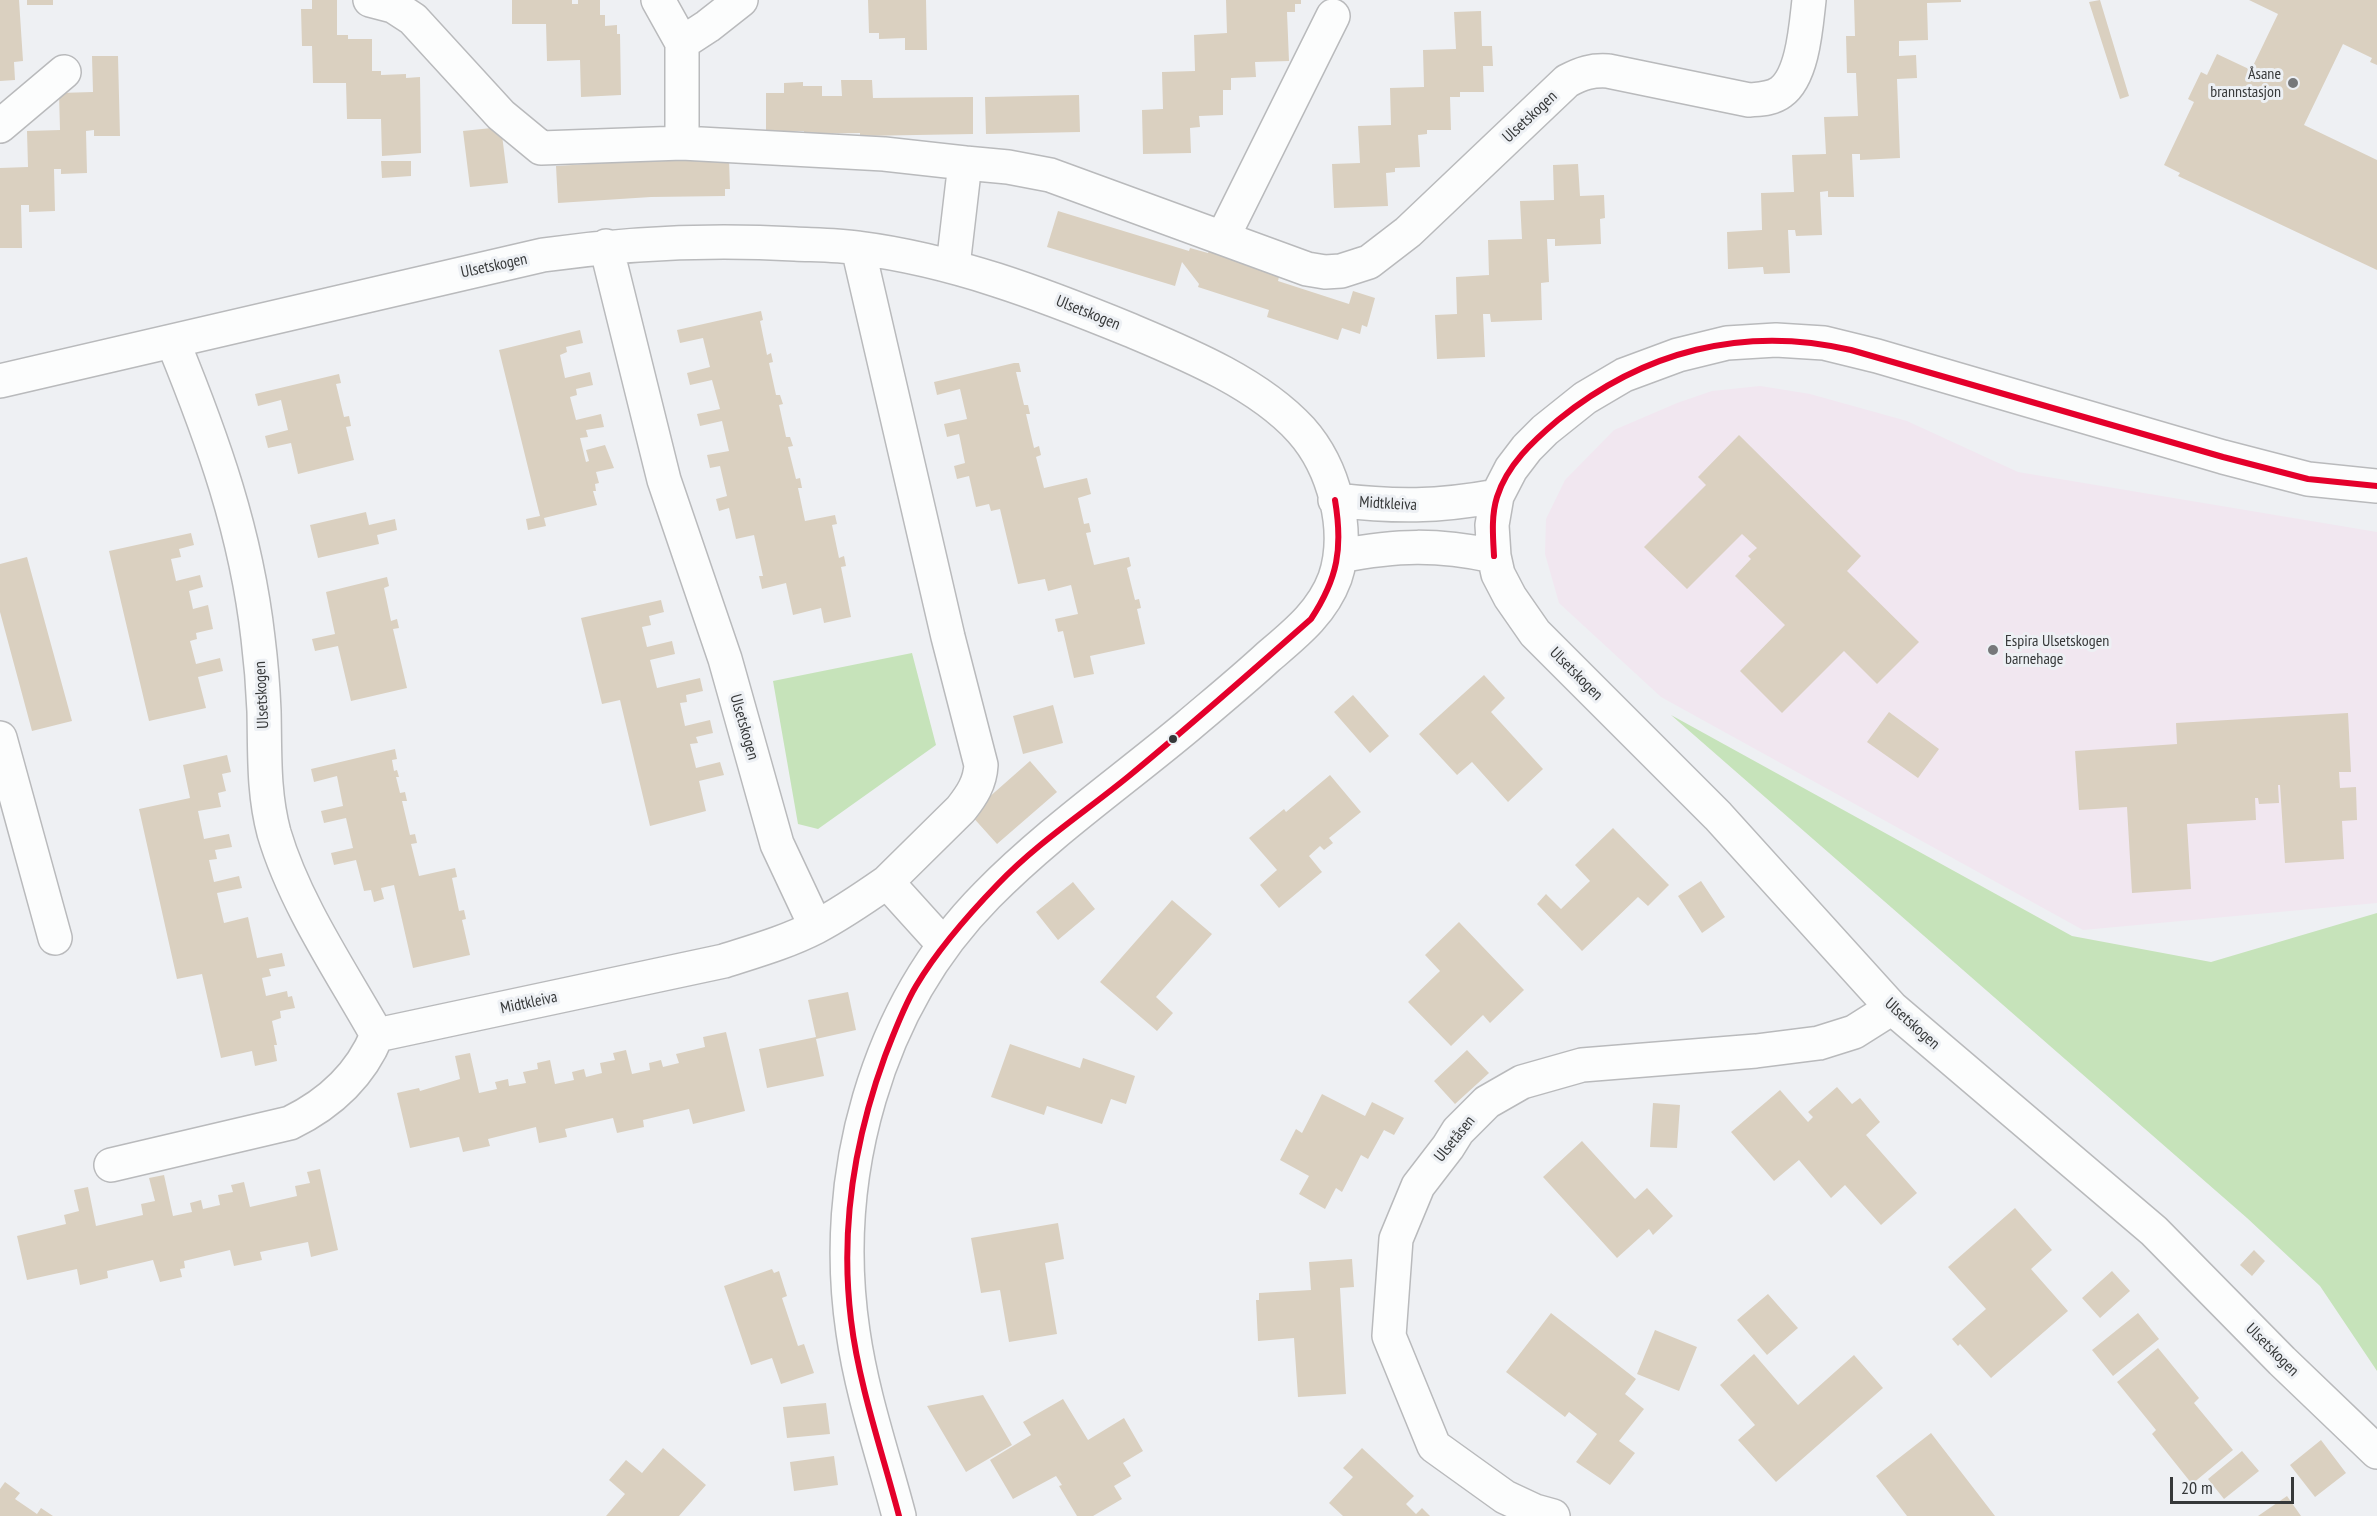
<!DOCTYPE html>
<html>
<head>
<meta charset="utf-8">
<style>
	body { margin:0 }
	#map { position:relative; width:2377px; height:1516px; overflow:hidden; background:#eef0f3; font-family:"PT Sans Narrow",sans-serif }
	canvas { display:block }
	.scale { position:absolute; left:2170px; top:1477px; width:124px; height:27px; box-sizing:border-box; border:3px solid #363839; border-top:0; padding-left:8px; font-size:18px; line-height:21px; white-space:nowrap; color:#363839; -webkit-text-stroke:4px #edf0f4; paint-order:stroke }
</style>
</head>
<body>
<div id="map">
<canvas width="2377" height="1516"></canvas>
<div class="scale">20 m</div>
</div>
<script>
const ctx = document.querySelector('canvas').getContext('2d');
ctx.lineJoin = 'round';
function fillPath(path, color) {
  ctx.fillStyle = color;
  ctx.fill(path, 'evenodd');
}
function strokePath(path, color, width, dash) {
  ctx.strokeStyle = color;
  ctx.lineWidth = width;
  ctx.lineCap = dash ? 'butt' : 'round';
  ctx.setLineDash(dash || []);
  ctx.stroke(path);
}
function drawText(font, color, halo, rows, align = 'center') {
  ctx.font = font + ' "PT Sans Narrow",sans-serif';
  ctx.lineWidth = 6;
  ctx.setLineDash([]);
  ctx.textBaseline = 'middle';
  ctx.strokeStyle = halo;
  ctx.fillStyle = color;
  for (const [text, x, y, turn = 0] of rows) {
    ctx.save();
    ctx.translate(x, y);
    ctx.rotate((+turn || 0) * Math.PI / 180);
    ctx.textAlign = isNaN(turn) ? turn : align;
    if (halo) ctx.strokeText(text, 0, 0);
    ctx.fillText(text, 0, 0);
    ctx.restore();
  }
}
fillPath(new Path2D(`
	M1760 386 1810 394 1907 421 2018 472 2377 532V903L2083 930 1661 697 1559 603 1545 554 1546 519 1565 480 1614 430 1677 403 1712 391Z`), '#f1e7f0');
fillPath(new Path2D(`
	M912 653 936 745 818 829 798 824 773 681Z
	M1671 715 2072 936 2211 962 2377 913V1371L2320 1286 2247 1218Z`), '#c6e3ba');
fillPath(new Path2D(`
	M0 0H19L23 61 14 62 15 80 0 81Z
	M27 0H53V5H27Z
	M312 0H337V35H348V39H372V71H381V75L406 74V78L420 77 421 153 382 156 381 119H347L346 83H313L312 46H302L301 9H312Z
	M512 0H572V4H578V0H600V15H605V26L617 25V34H620L621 95 581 97 580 60 547 61 546 24H512Z
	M868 0H926L927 50H905V38L879 39V33H869Z
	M1226 0H1301V4H1295V12H1287L1289 61 1255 62 1256 77 1231 78V90H1223V115L1199 116 1200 127 1190 128 1191 153 1143 154 1142 110 1163 109 1162 72 1195 71 1194 35 1227 33Z
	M1854 0H1961V2L1927 3 1928 40 1899 41V56L1916 55 1917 78 1897 79 1900 158 1860 160V154H1852L1854 197H1828V191L1820 192 1822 235 1796 236 1795 230H1788L1790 273 1764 274 1763 267 1728 269 1727 232 1762 230 1761 193 1794 192 1792 155 1826 154 1824 117 1858 116 1856 73H1847L1846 36H1855Z
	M2100 0 2129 96 2120 99 2089 2Z
	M2249 0H2377V65L2370 62 2372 58 2343 44 2304 125 2377 160V270L2178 176 2180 173 2164 165 2194 102 2188 99 2201 72 2207 75 2217 54 2251 70 2278 14Z
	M1481 11 1482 46H1492L1493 66H1483L1484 92H1460V97H1450L1451 130H1427V134L1418 135 1420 167 1395 168V172L1386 173 1388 206 1334 208 1332 164 1360 163 1358 126 1391 125 1390 88 1424 87 1423 50 1456 49 1454 12Z
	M92 56H118L120 136H94V130L86 131 87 173 61 174V169H54L55 211 29 212V205H21L22 248H0V168L28 167 27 131 60 130 59 93 93 92Z
	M841 80H872L873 98 973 97V134L860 136V133L804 134V131L766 132V93H784V83L803 82V86H822V96H842Z
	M1079 95 1080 132 986 134 985 97Z
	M501 127 508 183 470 187 463 131Z
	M686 158 729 159 730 189H725V196L651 197 558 203 556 166Z
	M381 161H411V176L382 178Z
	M1578 164 1580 196 1604 195 1605 218 1600 219 1601 244 1555 246V239H1547L1549 282 1541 283 1542 320 1491 322 1490 314H1483L1485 357 1437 359 1435 315 1457 314 1456 277 1489 275 1488 240 1522 239 1520 201 1554 200 1553 165Z
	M1058 211 1189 251 1190 248 1208 253 1209 251 1280 273 1278 281 1349 304 1353 291 1375 298 1367 327 1362 325 1360 334 1342 328 1338 340 1267 317 1269 310 1198 287 1199 284 1182 262 1175 286 1047 247Z
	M761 311 763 320 760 321 767 355 771 353 773 362 769 363 776 395H780L783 404 779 405 786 437H790L793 446 788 447 796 479 800 478 802 488H798L805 521 835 515 837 524 832 525 839 558 844 556 846 566 841 567 851 617 824 623 821 608 793 615 786 583 762 589 759 576H763L754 535 736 539 729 508 719 511 716 499 727 496 720 466 710 468 707 455 729 451 722 421 700 426 697 414 720 409 712 380 690 385 687 373 710 367 703 338 680 343 677 330Z
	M580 330 583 343 566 347 567 352 560 355 565 378 590 372 593 385 576 389 577 395 570 397 576 420 601 414 604 427 586 430 588 437 580 438 586 462 589 461 586 450 605 445 614 468 596 472 599 483 595 484 596 491H593L597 505 544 518 546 526 528 530 526 519 540 516 499 350Z
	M1014 363H1019L1021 372H1016L1024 405H1028L1030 414H1026L1034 448 1039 446 1041 455 1036 457 1044 488 1087 478 1091 494 1078 498 1084 524 1089 523 1091 532 1086 533 1094 565 1129 557 1131 566 1127 568 1135 600 1139 599 1141 608 1137 609 1145 644 1090 656 1094 674 1074 678 1063 631 1058 632 1055 619 1078 614 1071 585 1048 591 1045 579 1018 584 1000 509 991 511 989 504 976 507 969 476 957 479 954 466 965 463 959 434 947 437 944 424 967 419 960 389 937 395 934 382Z
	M339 374 341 383 336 384 344 417 349 416 351 426 346 427 354 460 298 474 291 443 268 448 265 436 288 430 281 400 258 406 255 394Z
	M1739 435 1861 556 1847 571 1919 642 1877 684 1844 651 1782 713 1740 671 1785 625 1735 576 1751 559 1748 556 1757 548 1742 534 1687 589 1644 547 1706 485 1698 477Z
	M366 512 369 525 395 519 397 530 377 535 379 544 318 558 310 525Z
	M191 533 194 545 179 549 181 557 171 559 176 581 200 575 203 587 189 591 193 609 208 605 213 629 196 633 197 639 190 641 196 664 220 658 223 671 198 677 206 708 149 721 109 551Z
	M27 557 72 721 32 731 0 612V564Z
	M387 577 389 586 384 588 391 621 397 619 399 628 393 629 407 688 351 701 338 646 315 651 312 639 335 634 326 592Z
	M661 600 664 612 649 616 651 625 642 627 647 647 672 641 675 654 650 660 657 688 700 678 703 691 686 695 687 702 680 703 685 726 710 720 713 733 696 737 698 743 690 744 696 768 720 762 724 775 699 781 706 811 650 826 620 700 602 704 581 618Z
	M1484 675 1505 698 1491 712 1543 769 1508 802 1472 762 1457 775 1419 734Z
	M1353 695 1389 736 1370 753 1334 712Z
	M1053 705 1063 743 1023 754 1013 716Z
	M1889 712 1939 749 1918 778 1867 742Z
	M2348 713 2351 772H2339L2340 788 2356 787 2357 820 2342 821 2344 859 2285 863 2280 785H2278L2279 803 2259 804 2258 798H2255L2256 820 2187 824 2191 889 2132 893 2127 807 2079 810 2075 751 2177 744 2176 723Z
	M395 749 397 759 392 760 394 771 397 770 399 777H396L400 793 405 792 407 801H402L410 835 415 834 417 843 411 844 419 876 455 868 457 877 452 878 459 911 464 910 466 919 462 920 470 955 413 968 394 885 381 888 384 899 374 902 371 890 364 891 356 860 334 865 331 853 353 848 346 818 324 823 321 811 343 806 337 776 314 782 311 769Z
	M227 755 231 772 222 774 226 791 218 793 221 807 198 811 204 839 229 834 232 847 215 850 217 859 209 860 214 882 239 876 242 888 217 893 224 923 248 917 257 958 282 953 285 966 269 969 271 976 262 978 266 996 287 991 288 997 292 996 295 1008 280 1011 281 1018 272 1021 277 1045H274L277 1061 255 1066 252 1051 221 1058 202 974 177 979 139 809 190 798 183 765Z
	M1030 761 1057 792 997 844 970 814Z
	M1330 775 1361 812 1329 838 1333 843 1324 850 1320 846 1309 856 1322 872 1279 908 1260 885 1277 870 1249 838 1284 809 1286 812Z
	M1613 828 1669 885 1648 906 1638 897 1582 951 1537 904 1546 894 1561 909 1590 881 1575 865Z
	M1701 881 1725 917 1702 933 1678 896Z
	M1073 882 1095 909 1058 940 1036 912Z
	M1172 900 1212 934 1156 997 1173 1013 1157 1031 1100 982Z
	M1459 922 1524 990 1490 1023 1483 1015 1451 1046 1408 1002 1440 971 1425 955Z
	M848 992 856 1030 816 1039 824 1076 767 1088 759 1049 816 1037 808 1000Z
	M726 1032 745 1111 693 1124 689 1109 643 1120 644 1127 617 1133 613 1118 565 1129 567 1137 539 1143 536 1127 488 1139 490 1146 463 1152 459 1137 410 1148 397 1093 419 1088 420 1091 460 1079 455 1056 470 1053 479 1093 497 1089 495 1082 508 1079 509 1086 526 1083 523 1072 538 1069 537 1063 550 1060 555 1084 574 1080 572 1072 584 1069 586 1077 602 1073 600 1063 615 1060 613 1053 626 1050 632 1074 650 1070 649 1063 661 1060 663 1067 679 1063 676 1054 705 1047 703 1037Z
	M1010 1044 1080 1068 1083 1058 1135 1076 1126 1104 1111 1099 1102 1124 1047 1106 1044 1115 991 1097Z
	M1467 1050 1489 1073 1455 1104 1434 1081Z
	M1837 1087 1852 1104 1860 1098 1880 1122 1866 1135 1917 1193 1881 1225 1845 1185 1831 1198 1799 1160 1774 1181 1731 1132 1780 1090 1808 1122 1813 1117 1808 1112Z
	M1322 1094 1365 1116 1372 1102 1404 1118 1394 1135 1384 1130 1368 1159 1361 1155 1342 1192 1336 1188 1325 1209 1299 1194 1309 1176 1280 1160 1296 1129 1302 1133Z
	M1653 1103 1680 1105 1677 1148 1650 1147Z
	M1582 1141 1635 1199 1647 1188 1673 1216 1653 1235 1649 1229 1617 1258 1543 1177Z
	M320 1169 338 1250 311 1257 308 1242 260 1252 262 1260 234 1266 230 1250 184 1261 185 1268 180 1269 182 1277 160 1282 153 1260 107 1271 108 1278 80 1285 77 1269 27 1280 17 1236 66 1224 64 1215 79 1211 74 1190 88 1187 96 1226 143 1215 141 1204 155 1201 149 1178 164 1175 173 1216 192 1212 190 1203 201 1200 203 1209 220 1205 218 1195 233 1192 231 1185 244 1182 250 1207 297 1196 295 1186 310 1183 307 1172Z
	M2015 1208 2052 1250 2031 1269 2068 1311 1991 1378 1960 1344 1958 1346 1952 1339 1986 1309 1948 1267Z
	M1058 1223 1064 1259 1045 1263 1057 1334 1009 1342 1000 1290 981 1293 971 1238Z
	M2254 1250 2265 1261 2252 1276 2240 1265Z
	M1352 1259 1354 1287 1340 1288 1346 1394 1298 1397 1294 1338 1258 1341 1256 1300H1259V1293L1311 1290 1309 1262Z
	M772 1269 774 1273 779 1271 787 1296 782 1298 798 1346 804 1344 814 1373 781 1384 772 1358 751 1365 724 1286Z
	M2112 1271 2130 1291 2100 1318 2082 1298Z
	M1768 1294 1798 1328 1767 1355 1737 1320Z
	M1551 1313 1636 1379 1625 1394 1644 1409 1619 1441 1635 1453 1610 1485 1576 1462 1597 1434 1569 1412 1565 1417 1506 1372Z
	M2138 1313 2159 1339 2113 1376 2092 1350Z
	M1655 1330 1697 1347 1679 1391 1637 1374Z
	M2158 1348 2199 1398 2194 1403 2233 1450 2192 1484 2152 1434 2156 1430 2117 1382Z
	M1754 1354 1798 1405 1854 1355 1883 1388 1776 1482 1738 1440 1755 1425 1720 1385Z
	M983 1395 1012 1445 966 1472 927 1406Z
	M1063 1399 1088 1440 1124 1418 1143 1451 1123 1463 1131 1476 1114 1486 1122 1499 1093 1516H1077L1059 1486 1062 1485 1056 1476 1013 1499 990 1460 1031 1435 1023 1422Z
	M826 1403 830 1434 787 1438 783 1407Z
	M1931 1433 1995 1516H1907L1876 1476Z
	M2321 1440 2346 1473 2315 1497 2290 1465Z
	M663 1448 706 1485 679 1516H606L625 1494 609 1480 626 1460 642 1473Z
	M1362 1448 1414 1496 1406 1504 1416 1514 1422 1508 1430 1516H1343L1329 1503 1353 1477 1343 1468Z
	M2242 1451 2259 1471 2224 1499 2208 1479Z
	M834 1456 838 1485 794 1491 790 1462Z
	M5 1482 20 1493 15 1499 37 1514 41 1508 53 1516H0V1489Z
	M2287 1496 2301 1516H2258Z`), '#dad0c0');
const minor = new Path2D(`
	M370 0 393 6 413 19 501 115 541 148 682 143 884 154 965 163
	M658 0 682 43V143
	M682 43 708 26 741 0
	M0 126 64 72
	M1223 237 1333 16
	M606 246 664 480 725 659 777 844 816 927
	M858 248 948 637 981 765C980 783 972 795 961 809L887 882
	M953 266 965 163 1008 167 1050 175 1307 269 1325 272 1341 271 1369 262 1408 232 1567 81C1582 73 1592 70 1608 71L1749 100C1760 99 1772 99 1781 92 1803 76 1806 26 1809 0
	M173 342C213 440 246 532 258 638 261 662 263 687 264 711 265 752 263 792 274 833 295 904 341 971 377 1035
	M0 381 543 255C627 243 711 239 795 244 816 245 838 245 858 248 953 260 1042 294 1130 330 1187 354 1258 383 1301 430 1334 467 1351 530 1335 578 1322 613 1295 634 1268 657 1242 681 1215 703 1188 726 1121 782 1048 833 987 895 875 1008 830 1178 853 1332 862 1395 883 1455 899 1516
	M2377 486 2308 479 2223 457 1877 356 1824 343 1776 340 1727 343 1678 355 1624 375 1585 398 1545 430 1527 448 1511 469 1497 496 1492 525 1494 556 1498 574 1510 597 1535 633 1718 816 1892 1008 2154 1231 2282 1361 2377 1452
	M1335 500C1396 507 1437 507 1497 496
	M1340 556C1398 545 1436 544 1494 556
	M0 738 55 938
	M377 1035 724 961C755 951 787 942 816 927 841 914 864 898 887 882L944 945
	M111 1165 290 1123C329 1104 360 1076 377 1035
	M1553 1516 1535 1511 1505 1497 1434 1446 1389 1336 1396 1239 1418 1186 1448 1147 1458 1131 1487 1102 1522 1082 1582 1065 1756 1051 1819 1043 1854 1032 1892 1008`);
strokePath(minor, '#b9babc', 36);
strokePath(minor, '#fcfdfd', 33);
strokePath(new Path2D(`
	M1494 556C1493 537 1491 516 1497 497 1507 465 1533 441 1558 420 1643 351 1744 325 1851 350L2223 457 2308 479 2377 486
	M899 1516C882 1451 859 1386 851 1320 840 1230 854 1141 885 1056 894 1033 903 1008 916 986 938 949 968 915 998 884 1037 843 1085 812 1129 776 1191 725 1251 672 1311 619 1338 578 1343 548 1335 500`), '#e4002b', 6);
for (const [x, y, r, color] of [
	[2293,83,6,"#76787a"],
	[1993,650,6,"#76787a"],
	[1173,739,5,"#363839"]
]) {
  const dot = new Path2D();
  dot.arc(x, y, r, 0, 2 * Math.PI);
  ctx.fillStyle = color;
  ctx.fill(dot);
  strokePath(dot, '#edf0f4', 2);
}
drawText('16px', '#363839', '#edf0f4', [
	["Åsane",2281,74],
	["brannstasjon",2281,92],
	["Espira Ulsetskogen",2005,641,"left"],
	["barnehage",2005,659,"left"]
], 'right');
drawText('16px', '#363839', '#edf0f4', [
	["Ulsetskogen",1530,117,-43],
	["Ulsetskogen",494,266,-12],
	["Ulsetskogen",1088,313,22],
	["Midtkleiva",1388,504,3],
	["Ulsetskogen",1576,674,45],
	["Ulsetskogen",262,695,-93],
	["Ulsetskogen",744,727,74],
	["Midtkleiva",529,1003,-12],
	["Ulsetskogen",1912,1024,42],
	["Ulsetåsen",1455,1139,-51],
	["Ulsetskogen",2272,1350,45]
]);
</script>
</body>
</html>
